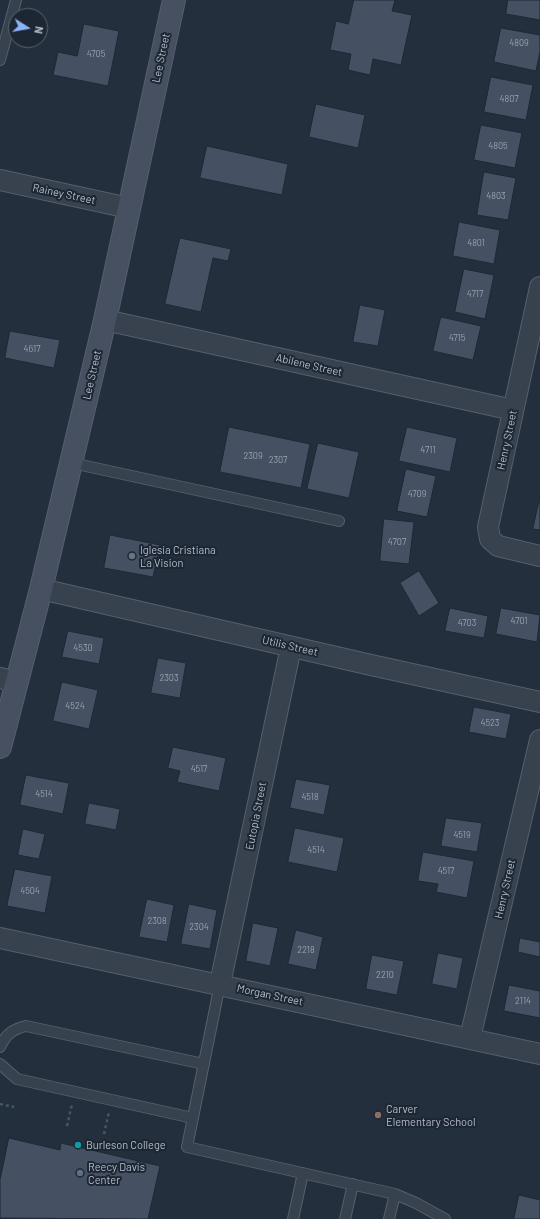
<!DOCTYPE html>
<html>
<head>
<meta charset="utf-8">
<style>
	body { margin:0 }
	#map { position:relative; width:540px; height:1219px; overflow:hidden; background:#242f3e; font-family:Barlow,sans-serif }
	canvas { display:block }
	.north { position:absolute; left:8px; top:8px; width:40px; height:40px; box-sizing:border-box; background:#1d2633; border:1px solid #59626f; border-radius:50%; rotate:101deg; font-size:11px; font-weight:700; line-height:16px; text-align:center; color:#b4bcc9 }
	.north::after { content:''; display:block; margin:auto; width:14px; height:18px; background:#8ab4f8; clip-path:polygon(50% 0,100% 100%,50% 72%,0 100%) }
</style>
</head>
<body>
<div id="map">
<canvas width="540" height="1219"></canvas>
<div class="north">N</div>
</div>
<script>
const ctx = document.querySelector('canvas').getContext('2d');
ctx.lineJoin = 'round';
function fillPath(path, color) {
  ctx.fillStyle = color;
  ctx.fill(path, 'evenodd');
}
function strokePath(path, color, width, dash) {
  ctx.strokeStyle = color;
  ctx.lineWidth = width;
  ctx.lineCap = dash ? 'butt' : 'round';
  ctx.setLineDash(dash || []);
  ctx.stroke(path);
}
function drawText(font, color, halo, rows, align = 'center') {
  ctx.font = font + ' Barlow,sans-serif';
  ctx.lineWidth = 4;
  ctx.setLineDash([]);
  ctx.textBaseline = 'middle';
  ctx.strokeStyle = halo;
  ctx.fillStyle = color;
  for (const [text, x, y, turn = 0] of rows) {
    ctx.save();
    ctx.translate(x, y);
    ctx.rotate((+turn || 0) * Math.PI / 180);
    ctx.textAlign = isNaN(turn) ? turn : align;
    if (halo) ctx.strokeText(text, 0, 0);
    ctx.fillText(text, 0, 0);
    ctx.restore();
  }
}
const building = new Path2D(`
	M354 0H395L392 11 412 15 401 65 373 59 370 75 348 70 351 54 330 50 336 21 348 24Z
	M508 0H540V20L506 14Z
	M84 24 119 31 108 86 53 75 58 52 77 56Z
	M501 28 540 35V52L536 71 494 62Z
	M491 77 533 85 526 120 484 112Z
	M316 104 365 115 358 148 309 137Z
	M481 125 522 133 515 168 474 160Z
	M207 146 288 164 282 195 200 178Z
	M484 172 516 178 508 220 477 215Z
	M459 222 500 230 494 264 453 256Z
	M180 238 231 249 228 261 213 258 201 312 165 304Z
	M464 269 494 275 485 319 455 312Z
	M360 305 385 310 378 346 353 342Z
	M441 317 481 326 473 360 433 351Z
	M10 331 60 340 54 368 5 358Z
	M229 427 310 444 301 488 220 472Z
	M407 427 457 438 450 472 399 461Z
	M318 443 359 452 349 498 307 489Z
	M406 469 436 476 427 517 397 511Z
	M540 496V530L533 529Z
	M384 519 414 522 409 564 380 561Z
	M110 535 160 545 153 577 104 568Z
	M419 571 439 603 419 616 400 583Z
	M450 608 488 616 484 638 445 631Z
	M501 608 540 615 537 642 496 634Z
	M68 631 104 638 99 664 62 657Z
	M158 658 186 663 180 698 151 693Z
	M62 682 98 690 89 729 53 721Z
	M474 707 511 714 506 739 469 732Z
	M173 747 226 758 219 791 177 782 180 771 168 768Z
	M26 775 69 783 63 814 20 805Z
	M296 779 330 785 324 815 290 808Z
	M89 803 120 809 116 830 85 824Z
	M446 818 482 823 477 852 441 846Z
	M295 828 344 838 337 872 288 862Z
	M23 829 45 834 39 859 18 855Z
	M423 852 474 861 467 898 436 892 438 884 418 881Z
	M15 869 52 876 45 913 7 906Z
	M147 899 174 905 167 942 139 937Z
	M189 904 217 910 210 949 181 944Z
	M253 923 278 928 270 966 246 961Z
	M296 930 323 937 316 970 288 964Z
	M520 938 540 942V957L518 952Z
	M438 953 463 958 457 989 432 984Z
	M372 955 404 961 397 995 366 989Z
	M509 985 540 991V1018L504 1011Z
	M9 1138 60 1150 61 1143 160 1166 148 1219 0 1218V1180Z
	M519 1195 540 1200V1219H514Z`);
fillPath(building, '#455162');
strokePath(building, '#1f2835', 1);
const service = new Path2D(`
	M0 60 16 0
	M72 463 339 521
	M220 984 187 1147 395 1194 389 1219
	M0 1047C6 1034 13 1029 26 1026L204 1064
	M0 1064 17 1079 193 1118
	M395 1194 416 1203 445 1219
	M293 1219 303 1173
	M345 1219 353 1184`);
const minor = new Path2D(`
	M0 180 129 208
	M540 287 488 527 490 539 498 546 540 556
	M105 320 513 410
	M41 589 371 665 540 702
	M0 678 16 682
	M0 938 540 1054
	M220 984 291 647
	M470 1038 540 740`);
const secondary = new Path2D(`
	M0 747 41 589 105 320 174 0`);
strokePath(service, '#565f6c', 12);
strokePath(minor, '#565f6c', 22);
strokePath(secondary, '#565f6c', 24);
strokePath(new Path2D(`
	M0 1104 14 1107
	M67 1126 72 1104
	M104 1134 109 1112`), '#44595c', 2.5, [3, 3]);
strokePath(service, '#38414e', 10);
strokePath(minor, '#38414e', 20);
strokePath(secondary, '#465061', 22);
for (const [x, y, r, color] of [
	[132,556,4,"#6b7280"],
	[378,1115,4,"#8d6e63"],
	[78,1145,4,"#0f9aa8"],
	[80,1173,4,"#5c6f8a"]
]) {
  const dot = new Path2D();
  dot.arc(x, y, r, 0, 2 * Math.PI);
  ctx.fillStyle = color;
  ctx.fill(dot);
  strokePath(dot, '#1d2633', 1.5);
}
drawText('9px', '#98a1af', null, [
	["4809",519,43],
	["4705",96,54],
	["4807",509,99],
	["4805",498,146],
	["4803",496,196],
	["4801",476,243],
	["4717",475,294],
	["4715",457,338],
	["4617",32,349],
	["4711",428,450],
	["2309",253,456],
	["2307",278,460],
	["4709",417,494],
	["4707",397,542],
	["4701",519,621],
	["4703",467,623],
	["4530",83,648],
	["2303",169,678],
	["4524",75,706],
	["4523",490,723],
	["4517",199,769],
	["4514",44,794],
	["4518",310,797],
	["4519",462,835],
	["4514",316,850],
	["4517",446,871],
	["4504",30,891],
	["2308",157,921],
	["2304",199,927],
	["2218",306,950],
	["2210",385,975],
	["2114",523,1001]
]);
drawText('11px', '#b4bcc9', '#1d2633', [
	["Lee Street",161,58,-78],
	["Rainey Street",64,194,12],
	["Abilene Street",309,365,13],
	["Lee Street",92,375,-77],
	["Henry Street",507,440,-78],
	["Utilis Street",290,646,13],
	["Eutopia Street",256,816,-79],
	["Henry Street",505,889,-77],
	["Morgan Street",270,995,12]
]);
drawText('11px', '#b4bcc9', '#1d2633', [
	["Iglesia Cristiana",140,550],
	["La Vision",140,563],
	["Carver",386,1109],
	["Elementary School",386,1122],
	["Burleson College",86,1145],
	["Reecy Davis",88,1167],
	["Center",88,1180]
], 'left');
</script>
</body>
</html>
